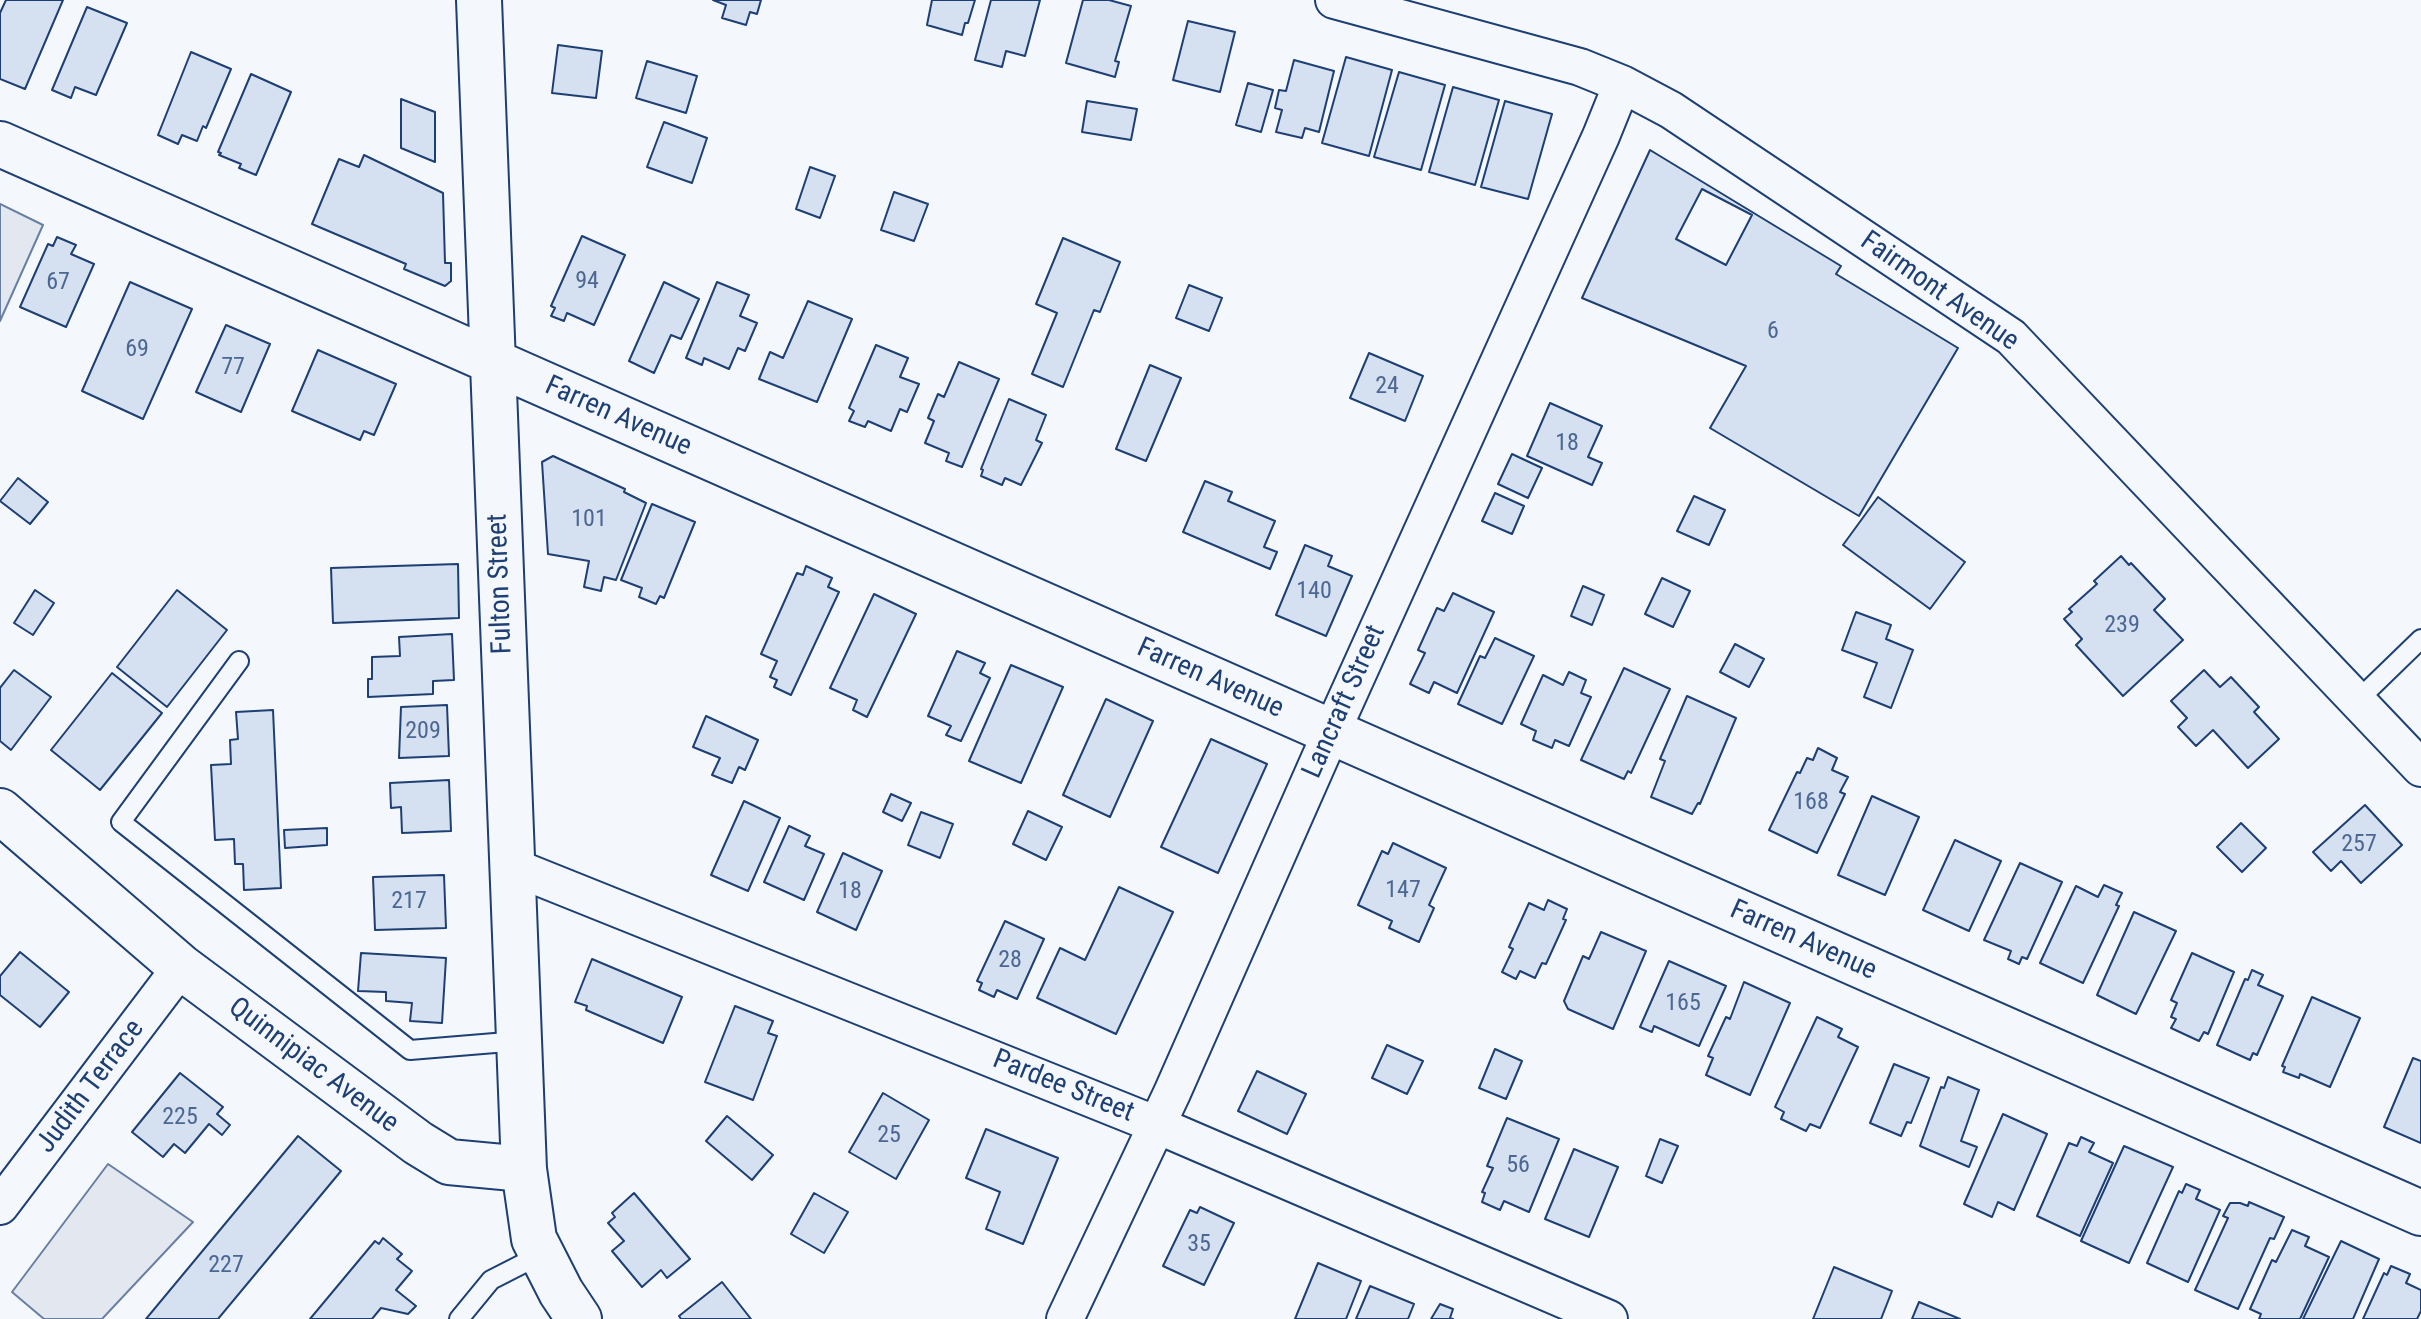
<!DOCTYPE html>
<html>
<head>
<meta charset="utf-8">
<style>
	body { margin:0 }
	canvas { display:block; background:#f4f7fb }
</style>
</head>
<body>
<canvas width="2421" height="1319"></canvas>
<script>
const ctx = document.querySelector('canvas').getContext('2d');
ctx.lineJoin = 'round';
function fillPath(path, color) {
  ctx.fillStyle = color;
  ctx.fill(path, 'evenodd');
}
function strokePath(path, color, width, dash) {
  ctx.strokeStyle = color;
  ctx.lineWidth = width;
  ctx.lineCap = dash ? 'butt' : 'round';
  ctx.setLineDash(dash || []);
  ctx.stroke(path);
}
function drawText(font, color, halo, rows, align = 'center') {
  ctx.font = font + ' "Roboto Condensed",sans-serif';
  ctx.lineWidth = 6;
  ctx.setLineDash([]);
  ctx.textBaseline = 'middle';
  ctx.strokeStyle = halo;
  ctx.fillStyle = color;
  for (const [text, x, y, turn = 0] of rows) {
    ctx.save();
    ctx.translate(x, y);
    ctx.rotate((+turn || 0) * Math.PI / 180);
    ctx.textAlign = isNaN(turn) ? turn : align;
    if (halo) ctx.strokeText(text, 0, 0);
    ctx.fillText(text, 0, 0);
    ctx.restore();
  }
}
const parking = new Path2D(`
	M0 204 43 225 0 321Z
	M108 1164 193 1222 102 1319H44L12 1292Z`);
fillPath(parking, '#e3e8f0');
strokePath(parking, '#687fa3', 2);
const building = new Path2D(`
	M6 0H63L25 89 0 79V13Z
	M713 0H761L757 14 750 12 746 25 722 18 726 5Z
	M932 0H975L968 23H965L962 35 927 25Z
	M991 0H1040L1025 56 1006 51 1002 67 975 60Z
	M1083 0H1109L1131 6 1115 61 1119 62 1115 77 1066 63Z
	M87 7 127 23 96 95 75 87 71 98 52 90Z
	M1188 21 1235 32 1220 92 1173 80Z
	M558 45 602 51 596 98 552 93Z
	M191 52 231 69 206 128 203 126 197 141 182 135 178 144 158 135Z
	M1346 57 1392 70 1369 156 1322 143Z
	M1294 60 1334 71 1319 132 1305 128 1302 138 1276 132 1282 110 1275 108 1279 90 1286 91Z
	M647 61 697 76 686 113 636 98Z
	M1399 72 1445 85 1421 170 1374 157Z
	M251 74 291 92 256 175 239 168 241 164 219 155 221 153 218 152Z
	M1248 83 1273 90 1261 132 1236 125Z
	M1453 87 1499 100 1475 185 1429 172Z
	M401 99 435 112V162L401 148Z
	M1087 101 1137 109 1131 140 1082 132Z
	M1505 101 1552 114 1528 199 1481 187Z
	M664 122 707 138 692 183 647 167Z
	M1650 150 1841 266 1836 274 1958 348 1859 516 1710 428 1746 366 1582 298Z
	M364 155 443 193 445 263H451V281L445 286 404 269 406 264 312 224 339 159 359 167Z
	M810 167 835 176 820 218 796 209Z
	M1702 189 1752 215 1726 265 1676 239Z
	M894 192 928 204 914 241 881 230Z
	M582 236 625 255 594 325 567 313 564 321 551 316 555 308 551 306Z
	M57 237 76 245 71 254 94 264 66 327 20 307 48 244 53 246Z
	M1063 238 1120 262 1100 312 1094 310 1063 387 1032 374 1057 313 1036 304Z
	M130 282 192 309 143 419 82 391Z
	M664 282 699 299 681 339 671 335 654 373 629 361Z
	M717 282 749 295 740 316 757 323 745 351 738 348 729 369 704 358 702 365 686 358Z
	M1189 285 1222 298 1209 331 1176 318Z
	M808 301 852 319 817 402 759 379 770 352 783 358Z
	M226 325 270 344 241 412 196 392Z
	M876 345 908 358 900 377 919 384 907 412 900 409 891 431 868 421 865 427 849 421 854 411 849 408Z
	M318 350 396 384 374 435 364 431 360 440 292 411Z
	M1369 353 1423 376 1405 421 1350 398Z
	M959 362 999 379 962 467 946 461 949 453 925 443 934 421 928 418 938 394 944 397Z
	M1150 365 1181 378 1146 461 1116 449Z
	M1009 399 1046 415 1036 440 1042 443 1021 485 1005 478 1002 485 981 476 983 470 981 469Z
	M1550 403 1602 426 1588 457 1602 463 1592 485 1527 456Z
	M1512 454 1542 468 1528 498 1498 484Z
	M553 456 625 489 624 492 646 503 616 580 604 577 601 591 584 587 589 561 548 554 542 462Z
	M18 478 48 502 30 524 0 501Z
	M1205 481 1232 492 1228 501 1275 521 1264 547 1277 552 1270 569 1183 532Z
	M1495 493 1524 506 1512 534 1482 521Z
	M1694 496 1725 510 1709 545 1677 531Z
	M1878 497 1965 562 1930 609 1843 545Z
	M652 504 695 522 664 598 660 596 656 604 639 597 642 588 621 580Z
	M1305 545 1332 556 1328 566 1352 576 1326 636 1276 615Z
	M2121 556 2129 565 2131 563 2165 599 2154 610 2183 640 2123 696 2076 645 2082 639 2064 619 2072 612 2069 609 2097 584 2094 581Z
	M458 564 459 618 333 623 331 568Z
	M806 566 832 578 828 587 839 592 791 695 774 687 777 680 770 677 777 661 761 654 797 573 803 575Z
	M1662 578 1690 591 1673 627 1645 614Z
	M1583 586 1604 595 1592 625 1571 616Z
	M35 590 54 603 33 635 14 623Z
	M177 590 227 630 167 707 117 667Z
	M1453 593 1494 612 1457 693 1434 682 1429 693 1410 684 1425 653 1418 650 1437 608 1444 611Z
	M874 594 916 614 867 717 853 710 857 700 830 688Z
	M1856 612 1891 625 1886 639 1913 650 1891 708 1864 697 1877 663 1842 650Z
	M452 634 454 680 433 681V694L368 697V679H372V657L400 656 399 637Z
	M1495 638 1534 656 1502 724 1458 704 1480 656 1485 658Z
	M1735 644 1764 659 1749 687 1720 672Z
	M957 651 985 663 980 673 990 678 961 741 946 735 951 726 928 716Z
	M1011 665 1063 687 1021 783 969 761Z
	M1624 668 1670 689 1631 773 1628 771 1624 779 1581 760Z
	M14 670 51 697 11 750 0 741V688Z
	M2204 670 2220 687 2231 677 2259 707 2254 712 2279 739 2248 768 2213 730 2196 746 2178 727 2187 718 2171 701Z
	M1569 672 1586 680 1581 693 1591 697 1569 746 1555 740 1552 748 1533 740 1536 731 1521 724 1543 675 1563 685Z
	M112 673 162 713 100 790 51 750Z
	M1687 696 1736 718 1700 804 1698 803 1692 814 1651 797 1665 761 1660 759Z
	M1106 699 1153 721 1110 817 1063 795Z
	M447 705 449 756 399 758 401 707Z
	M273 710 281 888 244 890 243 864H235L234 839 215 840 211 765 231 764 230 740 238 739 236 712Z
	M706 716 758 740 745 770 739 767 732 783 712 775 720 758 693 747Z
	M1211 739 1267 764 1218 873 1161 847Z
	M1818 748 1837 758 1832 770 1848 777 1840 792 1845 794 1817 853 1769 830 1797 772 1800 773 1807 758 1813 760Z
	M449 780 451 831 402 833 401 807 391 808 390 783Z
	M891 794 911 803 902 821 883 812Z
	M1872 796 1919 817 1885 895 1838 875Z
	M744 801 780 818 748 891 711 875Z
	M2365 805 2402 845 2361 883 2341 861 2331 871 2313 852Z
	M1028 811 1062 827 1046 860 1013 844Z
	M921 812 953 824 940 858 908 845Z
	M2241 823 2266 848 2242 872 2217 847Z
	M789 826 810 836 805 846 824 854 804 900 764 882Z
	M327 828V845L285 848 284 830Z
	M1955 840 2001 861 1969 931 1923 910Z
	M1393 843 1446 868 1429 905 1434 908 1419 942 1389 928 1392 921 1358 905 1382 851 1388 854Z
	M843 853 882 871 856 930 817 912Z
	M2020 863 2062 882 2027 959 2022 957 2019 964 2008 959 2011 951 1984 940Z
	M444 875 446 928 375 930 373 877Z
	M2104 885 2122 893 2116 905 2119 906 2083 983 2040 963 2076 886 2098 897Z
	M1119 887 1173 912 1116 1034 1037 998 1060 948 1085 960Z
	M1548 900 1567 909 1563 919 1566 920 1546 964 1542 963 1535 978 1520 971 1516 979 1502 972 1513 949 1509 947 1529 903 1544 910Z
	M2134 912 2176 931 2136 1014 2097 995Z
	M1005 921 1044 939 1017 999 997 990 994 997 979 990 982 983 977 981Z
	M1601 932 1646 951 1613 1029 1568 1009 1564 1001 1583 956 1589 959Z
	M20 952 69 992 40 1027 0 995V976Z
	M361 953 446 958 442 1023 410 1021 412 1003 386 1001V992L358 991Z
	M2192 953 2234 972 2208 1034 2204 1032 2199 1041 2171 1028 2176 1019 2171 1017 2177 1003 2171 1000Z
	M592 959 682 997 663 1043 586 1010 587 1006 575 1002Z
	M1669 961 1726 986 1699 1046 1654 1026 1652 1032 1640 1027Z
	M2252 970 2263 975 2258 985 2283 996 2257 1055 2253 1053 2250 1060 2217 1045 2245 979 2248 980Z
	M1744 982 1790 1003 1750 1095 1706 1075 1713 1058 1708 1056 1726 1017 1730 1019Z
	M2312 997 2360 1018 2330 1087 2300 1074 2299 1078 2283 1072 2285 1067 2282 1066Z
	M735 1006 773 1021 768 1033 777 1036 753 1100 705 1082Z
	M1817 1017 1842 1029 1838 1037 1858 1047 1820 1128 1810 1124 1806 1131 1781 1119 1784 1112 1775 1107Z
	M1387 1045 1423 1061 1407 1094 1372 1078Z
	M1495 1049 1522 1061 1506 1099 1479 1088Z
	M2413 1058 2421 1061V1143L2384 1127Z
	M1894 1064 1929 1078 1911 1123 1907 1122 1901 1136 1870 1123Z
	M1257 1071 1306 1094 1287 1134 1238 1111Z
	M180 1073 223 1107 217 1114 230 1125 222 1135 209 1124 185 1153 174 1144 163 1157 132 1132Z
	M1948 1077 1979 1090 1961 1141 1977 1147 1969 1167 1920 1146 1941 1087 1944 1088Z
	M883 1093 929 1120 896 1179 849 1152Z
	M2003 1114 2047 1134 2014 1210 1998 1202 1992 1217 1964 1204Z
	M727 1116 773 1155 752 1180 706 1141Z
	M1507 1118 1559 1139 1529 1212 1504 1201 1500 1210 1482 1202 1485 1193 1482 1192 1493 1168 1487 1166Z
	M986 1129 1058 1158 1023 1244 986 1229 1000 1192 966 1178Z
	M298 1136 341 1171 218 1319H146Z
	M2081 1137 2094 1143 2089 1152 2113 1163 2080 1236 2037 1216 2069 1143 2077 1146Z
	M1660 1139 1678 1146 1662 1183 1646 1176Z
	M2124 1146 2173 1167 2129 1263 2081 1241Z
	M1574 1149 1618 1167 1589 1237 1545 1219Z
	M2186 1184 2200 1190 2196 1199 2220 1210 2188 1282 2147 1263 2179 1191 2182 1193Z
	M634 1193 690 1259 667 1278 661 1270 642 1287 612 1251 624 1241 608 1223 615 1217 612 1213Z
	M814 1193 848 1212 824 1253 791 1234Z
	M2249 1202 2284 1217 2274 1239 2270 1238 2238 1309 2195 1290 2228 1218 2223 1216 2230 1203H2240L2248 1206Z
	M1200 1207 1234 1223 1204 1285 1163 1266 1190 1210 1197 1213Z
	M2292 1230 2309 1237 2305 1246 2329 1257 2300 1319H2259L2261 1314 2250 1309 2272 1260 2276 1262Z
	M383 1238 402 1254 397 1259 412 1271 396 1290 416 1306 408 1314 381 1308 372 1319H310L375 1241 379 1244Z
	M2341 1241 2379 1259 2353 1319H2303Z
	M1318 1263 1361 1281 1346 1319H1295Z
	M2391 1266 2410 1274 2406 1283 2421 1290V1311L2417 1319H2363L2384 1273 2387 1275Z
	M1834 1267 1892 1291 1881 1319H1813Z
	M722 1282 751 1319H681L679 1316Z
	M1370 1286 1414 1304 1408 1319H1356Z
	M1919 1302 1960 1319H1912Z
	M1440 1304 1453 1309 1450 1318 1453 1319H1431Z`);
fillPath(building, '#d5e0f0');
strokePath(building, '#1d3f73', 2);
const lane = new Path2D(`
	M239 661 121 822 410 1050 519 1041
	M2357 701 2421 639
	M459 1319 491 1280 542 1254`);
const street = new Path2D(`
	M1334 0 1580 67 1622 84 1671 110 2011 337 2421 768
	M511 866 1157 1125 1609 1319
	M0 1206 181 967
	M1065 1319 1172 1093 1331 733 1601 136 1622 84`);
const secondary = new Path2D(`
	M479 0 524 1169 534 1239 561 1292 579 1319
	M0 144 2421 1213
	M0 811 181 967 418 1143 449 1162 524 1169`);
strokePath(lane, '#1d3f73', 22);
strokePath(street, '#1d3f73', 40);
strokePath(secondary, '#1d3f73', 48);
strokePath(lane, '#f4f7fb', 18);
strokePath(street, '#f4f7fb', 36);
strokePath(secondary, '#f4f7fb', 44);
drawText('24px', '#4b6792', null, [
	["94",587,282],
	["67",58,283],
	["6",1773,332],
	["69",137,350],
	["77",233,368],
	["24",1387,387],
	["18",1567,444],
	["101",589,520],
	["140",1314,592],
	["239",2122,626],
	["209",423,732],
	["168",1811,803],
	["257",2359,845],
	["147",1403,891],
	["18",850,892],
	["217",409,902],
	["28",1010,961],
	["165",1683,1004],
	["225",180,1118],
	["25",889,1136],
	["56",1518,1166],
	["35",1199,1245],
	["227",226,1266]
]);
drawText('28px', '#1d3f73', '#f4f7fb', [
	["Fairmont Avenue",1939,292,35],
	["Farren Avenue",618,417,24],
	["Fulton Street",501,584,-92],
	["Farren Avenue",1210,679,24],
	["Lancraft Street",1345,702,-66],
	["Farren Avenue",1803,941,24],
	["Quinnipiac Avenue",313,1066,37],
	["Judith Terrace",91,1087,-53],
	["Pardee Street",1063,1087,22]
]);
</script>
</body>
</html>
